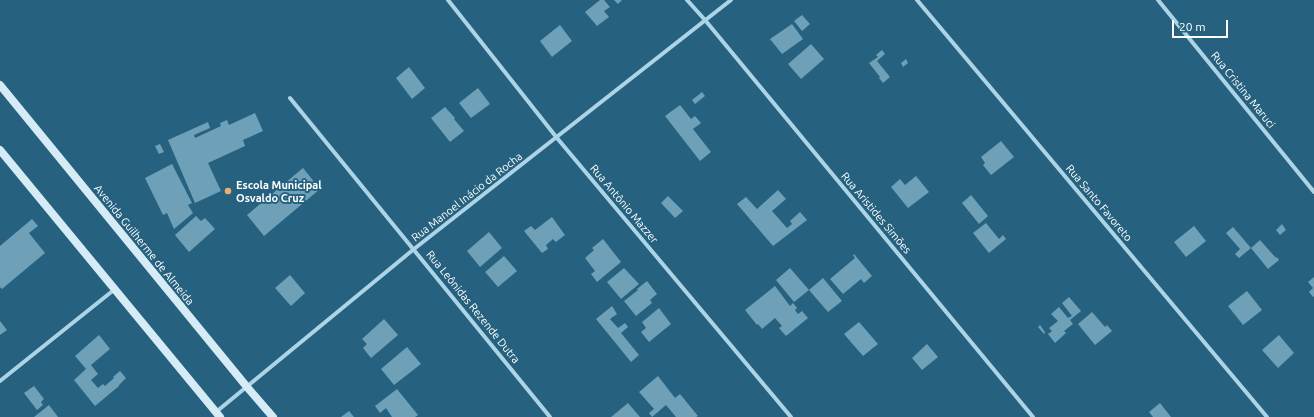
<!DOCTYPE html>
<html>
<head>
<meta charset="utf-8">
<style>
	body { margin:0 }
	#map { position:relative; width:1314px; height:417px; overflow:hidden; background:#26627f; font-family:Ubuntu,sans-serif }
	canvas { display:block }
	.scale { position:absolute; left:1172px; top:20px; width:56px; height:18px; box-sizing:border-box; border:2px solid #fff; border-top:0; padding-left:5px; font-size:12px; line-height:14px; white-space:nowrap; color:#fff; -webkit-text-stroke:3px #26627f; paint-order:stroke }
</style>
</head>
<body>
<div id="map">
<canvas width="1314" height="417"></canvas>
<div class="scale">20 m</div>
</div>
<script>
const ctx = document.querySelector('canvas').getContext('2d');
ctx.lineJoin = 'round';
function fillPath(path, color) {
  ctx.fillStyle = color;
  ctx.fill(path, 'evenodd');
}
function strokePath(path, color, width, dash) {
  ctx.strokeStyle = color;
  ctx.lineWidth = width;
  ctx.lineCap = dash ? 'butt' : 'round';
  ctx.setLineDash(dash || []);
  ctx.stroke(path);
}
function drawText(font, color, halo, rows, align = 'center') {
  ctx.font = font + ' Ubuntu,sans-serif';
  ctx.lineWidth = 4;
  ctx.setLineDash([]);
  ctx.textBaseline = 'middle';
  ctx.strokeStyle = halo;
  ctx.fillStyle = color;
  for (const [text, x, y, turn = 0] of rows) {
    ctx.save();
    ctx.translate(x, y);
    ctx.rotate((+turn || 0) * Math.PI / 180);
    ctx.textAlign = isNaN(turn) ? turn : align;
    if (halo) ctx.strokeText(text, 0, 0);
    ctx.fillText(text, 0, 0);
    ctx.restore();
  }
}
fillPath(new Path2D(`
	M600 0H604L610 7 604 11 609 17 597 26 585 12Z
	M614 0H622L618 4Z
	M802 15 810 24 802 31 794 21Z
	M792 24 803 39 782 54 770 39Z
	M560 25 572 41 552 57 540 41Z
	M811 44 824 59 801 79 788 64Z
	M882 50 885 54 877 61 890 77 883 83 879 78 880 77 869 63 878 57 876 55Z
	M906 59 908 63 903 67 901 63Z
	M409 67 425 88 412 99 396 78Z
	M478 88 490 104 471 118 459 103Z
	M702 92 705 96 695 104 692 100Z
	M680 105 691 119 695 116 701 123 693 129 711 152 700 161 665 116Z
	M445 107 455 118 454 119 464 131 450 142 431 118Z
	M255 113 263 131 243 140 245 146 208 163 221 191 195 203 168 140 208 122 210 128 194 135 195 138 221 126 220 123 227 120 229 125Z
	M1001 141 1014 157 991 175 983 165 985 163 981 157Z
	M160 144 164 152 159 154 155 146Z
	M172 164 192 203 188 205 193 213 174 229 167 213 163 215 145 178Z
	M303 168 320 189 264 236 247 215Z
	M916 176 929 192 908 208 891 187 900 179 905 185Z
	M778 190 786 199 772 211 787 228 792 224 790 221 800 212 807 220 773 246 737 204 746 197 757 209Z
	M971 195 988 216 979 224 962 203Z
	M668 196 683 211 675 218 661 203Z
	M196 216 201 221 205 218 215 229 189 252 175 235Z
	M552 217 565 235 556 242 553 239 546 245 548 249 542 253 524 231 531 226 535 230Z
	M32 219 38 226 29 233 45 253 2 289 0 287V246Z
	M986 223 999 239 1003 235 1006 239 989 253 973 233Z
	M1282 224 1286 230 1280 235 1276 230Z
	M1194 226 1206 241 1186 257 1174 242Z
	M1233 227 1251 248 1239 258 1235 254 1240 249 1226 233Z
	M489 232 502 248 480 267 467 251Z
	M603 239 621 262 597 282 591 274 595 271 585 258 594 250 592 248Z
	M1260 240 1276 258 1277 257 1279 260 1268 269 1251 248Z
	M854 254 872 276 864 283 861 279 843 294 830 279 855 258 853 255Z
	M504 256 517 271 498 287 485 272Z
	M624 268 639 284 621 299 607 282Z
	M790 268 809 290 794 302 776 280Z
	M290 275 305 293 291 306 275 288Z
	M1314 277V296L1313 297 1309 292 1313 288 1308 282Z
	M823 278 842 301 828 312 809 290Z
	M647 281 657 294 650 300 652 303 636 316 624 301 638 290 637 289Z
	M775 286 790 306 793 303 797 308 795 310 798 314 802 311 808 318 786 336 779 328 782 326 775 318 762 329 758 324 757 325 745 310Z
	M1247 291 1262 310 1243 325 1228 306Z
	M1069 297 1081 311 1070 320 1073 324 1064 331 1066 333 1055 343 1048 334 1052 331 1049 328 1058 321 1051 314 1059 307 1068 318 1072 316 1062 303Z
	M612 306 617 314 610 319 618 328 625 323 628 327 621 333 639 355 631 362 596 319Z
	M659 308 671 324 649 342 641 332 646 328 642 322Z
	M1092 312 1105 327 1107 325 1112 331 1095 345 1078 324Z
	M384 319 398 335 371 358 363 348 367 344 362 339Z
	M0 321 7 330 0 335Z
	M859 322 878 344 863 356 844 334Z
	M1040 325 1045 332 1044 334 1038 327Z
	M99 335 110 349 91 365 98 374 91 380 98 388 103 384 105 386 114 378 113 377 120 371 126 378 119 385V386L95 406 74 380 86 369 75 356Z
	M1279 335 1294 353 1278 368 1262 350Z
	M927 344 938 357 922 370 912 358Z
	M407 347 421 364 394 385 381 369Z
	M658 376 675 398 680 394 698 416 696 417H676L666 405 652 417 649 413 654 409 639 392Z
	M34 386 44 399 41 402 43 405 37 410 24 393Z
	M397 389 418 415 415 417H392L386 408 380 413 375 406Z
	M628 403 640 417H611Z
	M1160 403 1171 417H1153L1149 412Z
	M49 405 58 417H34Z
	M349 411 354 417H341Z`), '#6ea0b8');
strokePath(new Path2D(`
	M448 0 557 138 791 417
	M687 0 705 20 1033 417
	M917 0 1267 417
	M1158 0 1314 192
	M290 98 550 417
	M0 381 115 289
	M216 412 414 249 731 0`), '#acd4e6', 4);
strokePath(new Path2D(`
	M0 85 247 387 273 417
	M0 150 220 417`), '#d5ebf5', 8);
for (const [x, y, r, color] of [
	[228,191,4,"#efad71"]
]) {
  const dot = new Path2D();
  dot.arc(x, y, r, 0, 2 * Math.PI);
  ctx.fillStyle = color;
  ctx.fill(dot);
  strokePath(dot, '#26627f', 1.5);
}
drawText('11px', '#fff', '#26627f', [
	["Rua Cristina Maruci",1243,90,51],
	["Rua Manoel Inácio da Rocha",467,197,-38],
	["Rua Santo Favoreto",1099,203,50],
	["Rua Antônio Mazzer",624,204,50],
	["Rua Aristides Simões",876,213,50],
	["Avenida Guilherme de Almeida",144,245,51],
	["Rua Leônidas Rezende Dutra",473,307,51]
]);
drawText('bold 11px', '#fff', '#26627f', [
	["Escola Municipal",236,185],
	["Osvaldo Cruz",236,198]
], 'left');
</script>
</body>
</html>
